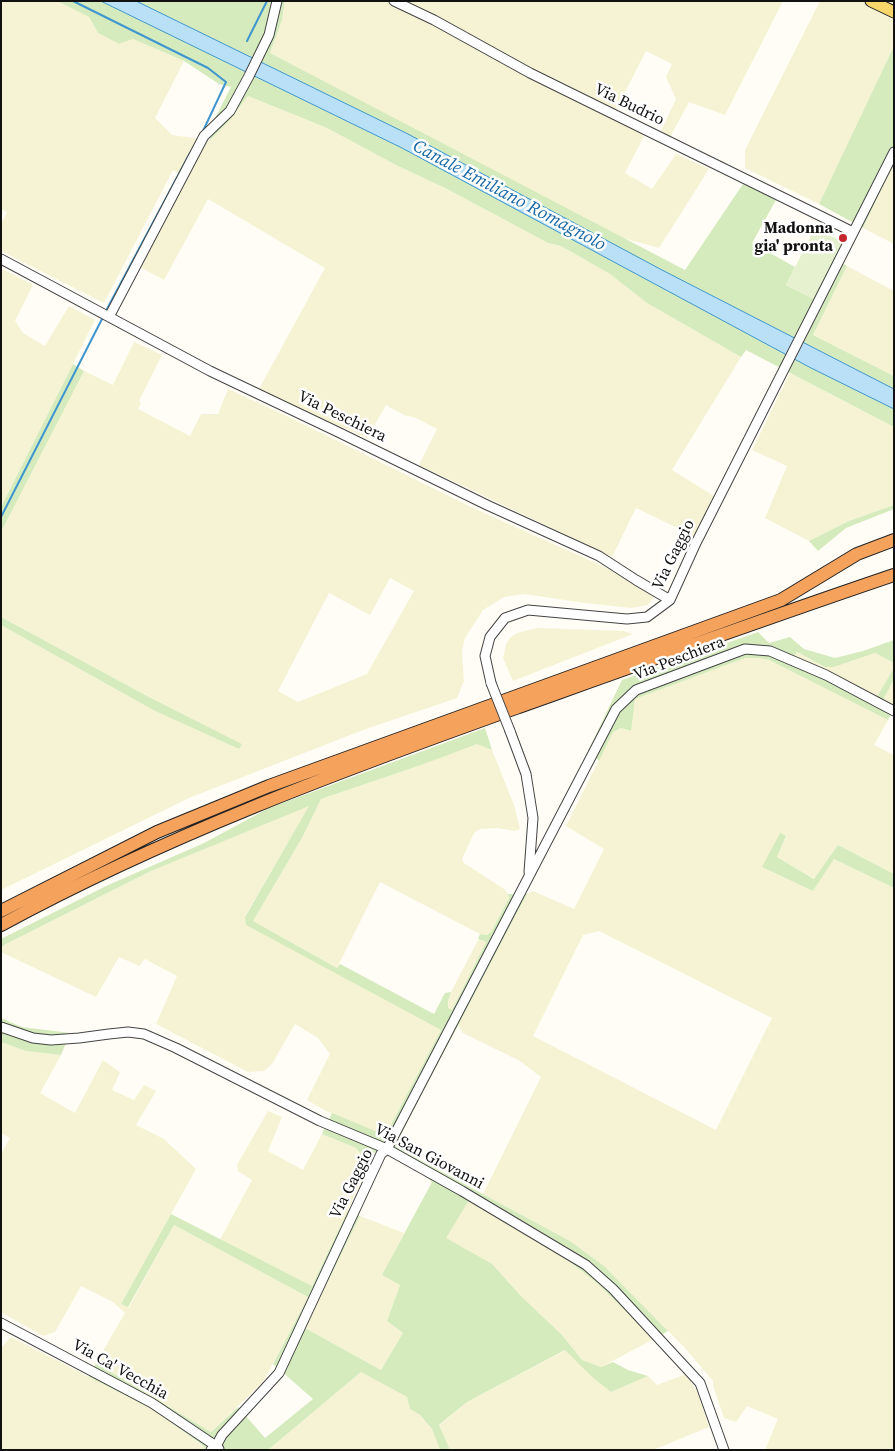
<!DOCTYPE html>
<html>
<head>
<meta charset="utf-8">
<style>
	body { margin:0 }
	#map { position:relative; width:895px; height:1451px; overflow:hidden; background:#fffdf5; font-family:"Source Serif 4",serif }
	canvas { display:block }
	.frame { position:absolute; inset:0; border:2px solid #111; pointer-events:none }
</style>
</head>
<body>
<div id="map">
<canvas width="895" height="1451"></canvas>
<div class="frame"></div>
</div>
<script>
const ctx = document.querySelector('canvas').getContext('2d');
ctx.lineJoin = 'round';
function fillPath(path, color) {
  ctx.fillStyle = color;
  ctx.fill(path, 'evenodd');
}
function strokePath(path, color, width, dash) {
  ctx.strokeStyle = color;
  ctx.lineWidth = width;
  ctx.lineCap = dash ? 'butt' : 'round';
  ctx.setLineDash(dash || []);
  ctx.stroke(path);
}
function drawText(font, color, halo, rows, align = 'center') {
  ctx.font = font + ' "Source Serif 4",serif';
  ctx.lineWidth = 5;
  ctx.setLineDash([]);
  ctx.textBaseline = 'middle';
  ctx.strokeStyle = halo;
  ctx.fillStyle = color;
  for (const [text, x, y, turn = 0] of rows) {
    ctx.save();
    ctx.translate(x, y);
    ctx.rotate((+turn || 0) * Math.PI / 180);
    ctx.textAlign = isNaN(turn) ? turn : align;
    if (halo) ctx.strokeText(text, 0, 0);
    ctx.fillText(text, 0, 0);
    ctx.restore();
  }
}
fillPath(new Path2D(`
	M1 1H57L89 17 98 33 119 44 133 39 184 61 155 118 172 135 210 140 229 121 248 96 327 128 396 165 447 189 548 243 561 246 610 274 647 303 741 357 672 470 714 496 694 536 636 508 612 557 419 465 437 429 416 418 404 415 386 405 367 438 294 406 259 389 325 268 208 199 164 280 140 267 185 177 173 170 104 303 1 251V224L7 212 1 209Z
	M285 1H783L725 115 689 102 670 137 661 131 676 99 666 77 672 64 646 51 612 117 644 136 625 173 652 189 676 154 709 169 659 248 619 237 270 53 282 20Z
	M820 1H894V46L819 204 745 168V150Z
	M894 163V244L863 228Z
	M847 266 894 291V376L813 335Z
	M1 268 33 285 15 321 23 333 45 346 69 306 95 320 1 507Z
	M134 342 162 355 139 401 141 403 138 409 190 436 201 414H218L228 389 289 417 471 507 607 568 654 596 648 605 631 608 585 603 524 594 504 597 483 610 465 638 462 652 464 681 457 698 363 730 189 798 1 890V625L155 711 239 749 242 744 147 696 1 617V532L84 371 113 385ZM390 578 414 591 367 674 298 702 278 691 329 593 370 615Z
	M790 373 894 427V505L849 521 809 541 765 518 787 466 752 450Z
	M537 628 624 631 633 634 513 681 503 658 506 644 510 638 517 633Z
	M796 652 825 667H834L875 653 894 663V668L876 698 793 658Z
	M744 658H758L769 660 888 720 874 745 894 755V874L838 845 815 879 777 857 786 837 762 867 813 891 834 859 894 888V1450H765L778 1419 747 1406 736 1422 724 1418 713 1386V1381L685 1348 604 1266 570 1241 483 1194 541 1077 520 1061 463 1033 458 1025 527 894 533 891 574 909 604 849 566 826 613 732 621 728 630 731 635 699ZM599 931 772 1018 716 1130 533 1036 583 935Z
	M894 679V707L883 700Z
	M477 743 492 750 514 805 520 829 515 831 497 828 480 829 474 833 462 859 464 863 504 889 508 894 509 898 491 932 487 935 480 934 380 882 337 968 253 921 302 838 321 799 424 764Z
	M310 805 245 916 246 924 441 1030 387 1132 375 1131 348 1121 326 1111 307 1100 330 1054 318 1038 295 1024 272 1064 264 1071 248 1072 156 1024 177 976 145 959 139 966 119 957 96 997 1 952 4 945 151 871Z
	M478 940 486 942 452 1010 448 1009V1001L451 992Z
	M1 1042 27 1051 61 1055 40 1093 75 1113 103 1060 120 1072 112 1090 134 1100 144 1085 156 1091 136 1125 164 1139 196 1169 121 1304 129 1307 174 1225 308 1297 263 1382 211 1432 96 1363 125 1313 113 1302 81 1286 55 1332 43 1336 1 1312V1154L10 1138 1 1133Z
	M268 1111 282 1117 268 1151 303 1170 322 1134 356 1148 366 1160 364 1176 312 1286 220 1240 252 1180 238 1171 237 1165Z
	M469 1200 561 1255 597 1283 654 1339 601 1367 582 1360 562 1335 522 1297 508 1281 445 1238Z
	M360 1216 404 1233 383 1275 400 1285 387 1321 403 1333 381 1370 305 1328Z
	M11 1337 154 1410 205 1448 203 1450H1V1348Z
	M566 1350 611 1392 648 1376 657 1385 686 1374 698 1393 709 1427 653 1450H450L439 1426 467 1402Z
	M361 1372 407 1397 410 1409 420 1415 432 1429 440 1450H268Z`), '#f6f3d4');
fillPath(new Path2D(`
	M57 1H285L282 20 270 53 685 270 743 184 776 200 752 243 795 267 786 285 814 299 835 259 847 266 813 335 894 376V427L746 350 741 357 647 303 610 274 561 246 548 243 447 189 396 165 327 128 248 96 229 121 210 140 213 122 231 87 219 84 184 61 133 39 119 44 98 33 89 17Z
	M894 46V163L863 228 819 204Z
	M73 364 84 371 1 532V507Z
	M894 505V509L846 528 818 551 809 541 849 521Z
	M1 617 147 696 242 744 239 749 155 711 1 625Z
	M758 632 769 643 790 637 804 649 835 658 863 651 894 640V663L875 653 834 667H825L797 652 793 658 876 698 894 668V679L883 700 894 707 888 720 769 660 758 658H745L635 699 631 731 621 728 613 732 599 761 588 751 622 680Z
	M485 728 492 750 477 744 424 764 321 799 302 838 253 921 337 968 340 964 434 1014 445 993 451 992 448 1001V1008L452 1010 486 942 478 939 480 934 487 935 491 932 509 898 508 894H527L401 1134C398 1143 398 1145 405 1152L570 1241 604 1266 668 1331 654 1339 597 1283 561 1255 469 1200 446 1238 492 1264 522 1297 562 1335 582 1360 601 1367 613 1362 628 1370 648 1376 611 1392 590 1375 565 1350 467 1402 439 1425 450 1450H440L432 1429 420 1415 410 1409 407 1397 361 1372 268 1450H203L205 1448 202 1445 154 1410 89 1377 96 1363 211 1432 238 1407 265 1438 313 1399 273 1364 308 1297 174 1225 128 1307 121 1304 171 1214 312 1286 348 1210 360 1216 305 1328 381 1370 403 1333 387 1321 400 1285 382 1275 432 1182C418 1168 396 1154 377 1151L366 1160 356 1148 322 1134 332 1113 375 1131 387 1132 441 1030 246 925 245 917 309 806 151 871 4 945 1 950V939L106 886 204 843 269 808Z
	M780 833 786 836 777 857 814 879 838 845 894 874V888L834 859 813 891 762 867Z
	M1 1018 22 1027 70 1033 61 1055 26 1051 1 1042Z`), '#d5ebbd');
fillPath(new Path2D(`
	M815 228 843 242 814 299 786 285Z`), '#e6f2cf');
const water = new Path2D(`
	M101 1H136L408 134 662 270 894 389V409L811 368 402 148Z`);
fillPath(water, '#b9e0f7');
strokePath(water, '#3f96cf', 1);
strokePath(new Path2D(`
	M73 1 208 68 226 82 203 131
	M247 41 267 1
	M107 309 190 153
	M1 517 102 319`), '#3f96cf', 2);
const minor = new Path2D(`
	M394 1 434 20 530 73 853 232
	M1 259 210 371 338 432 487 505 599 556 636 580 670 600
	M109 317 204 136 230 111 249 76 269 35 277 1
	M491 683 485 656 490 637 505 618 528 610 627 619 647 617 670 600 696 543 894 152
	M510 731 526 774 533 818 529 872
	M1 1027 33 1038 51 1040 79 1038 109 1034 128 1032 144 1034 176 1048 320 1121 387 1149 462 1191 586 1265 613 1289 700 1383 724 1450
	M1 1323 152 1403 216 1446 219 1449
	M211 1450 216 1446 222 1435 279 1373 381 1154 387 1149 616 709 636 690 745 649 770 651 826 675 894 711`);
const major = new Path2D(`
	M871 1 894 12`);
const highway = new Path2D(`
	M1 911 157 832 269 786 781 600 857 554 894 540
	M1 925C165 836 340 771 516 708 642 663 767 618 894 575`);
strokePath(minor, '#444', 11);
strokePath(major, '#222', 13);
strokePath(highway, '#222', 14);
strokePath(minor, '#fff', 9);
strokePath(major, '#f9d66b', 11);
strokePath(highway, '#f5a25d', 12);
const minorBridge = new Path2D(`
	M491 683 510 731`);
strokePath(minorBridge, '#444', 11, []);
strokePath(minorBridge, '#fff', 9);
for (const [x, y, r, color] of [
	[843,238,5,"#c4262e"]
]) {
  const dot = new Path2D();
  dot.arc(x, y, r, 0, 2 * Math.PI);
  ctx.fillStyle = color;
  ctx.fill(dot);
  strokePath(dot, '#fff', 2);
}
drawText('16px', '#111', '#fff', [
	["Via Budrio",629,105,26],
	["Via Peschiera",342,417,26],
	["Via Gaggio",674,555,-64],
	["Via Peschiera",679,659,-21],
	["Via San Giovanni",429,1157,28],
	["Via Gaggio",352,1184,-63],
	["Via Ca' Vecchia",120,1370,29]
]);
drawText('bold 16px', '#111', '#fff', [
	["Madonna",833,229],
	["gia' pronta",833,247]
], 'right');
drawText('italic 18px', '#1768a6', '#fff', [
	["Canale Emiliano Romagnolo",509,196,28]
]);
</script>
</body>
</html>
